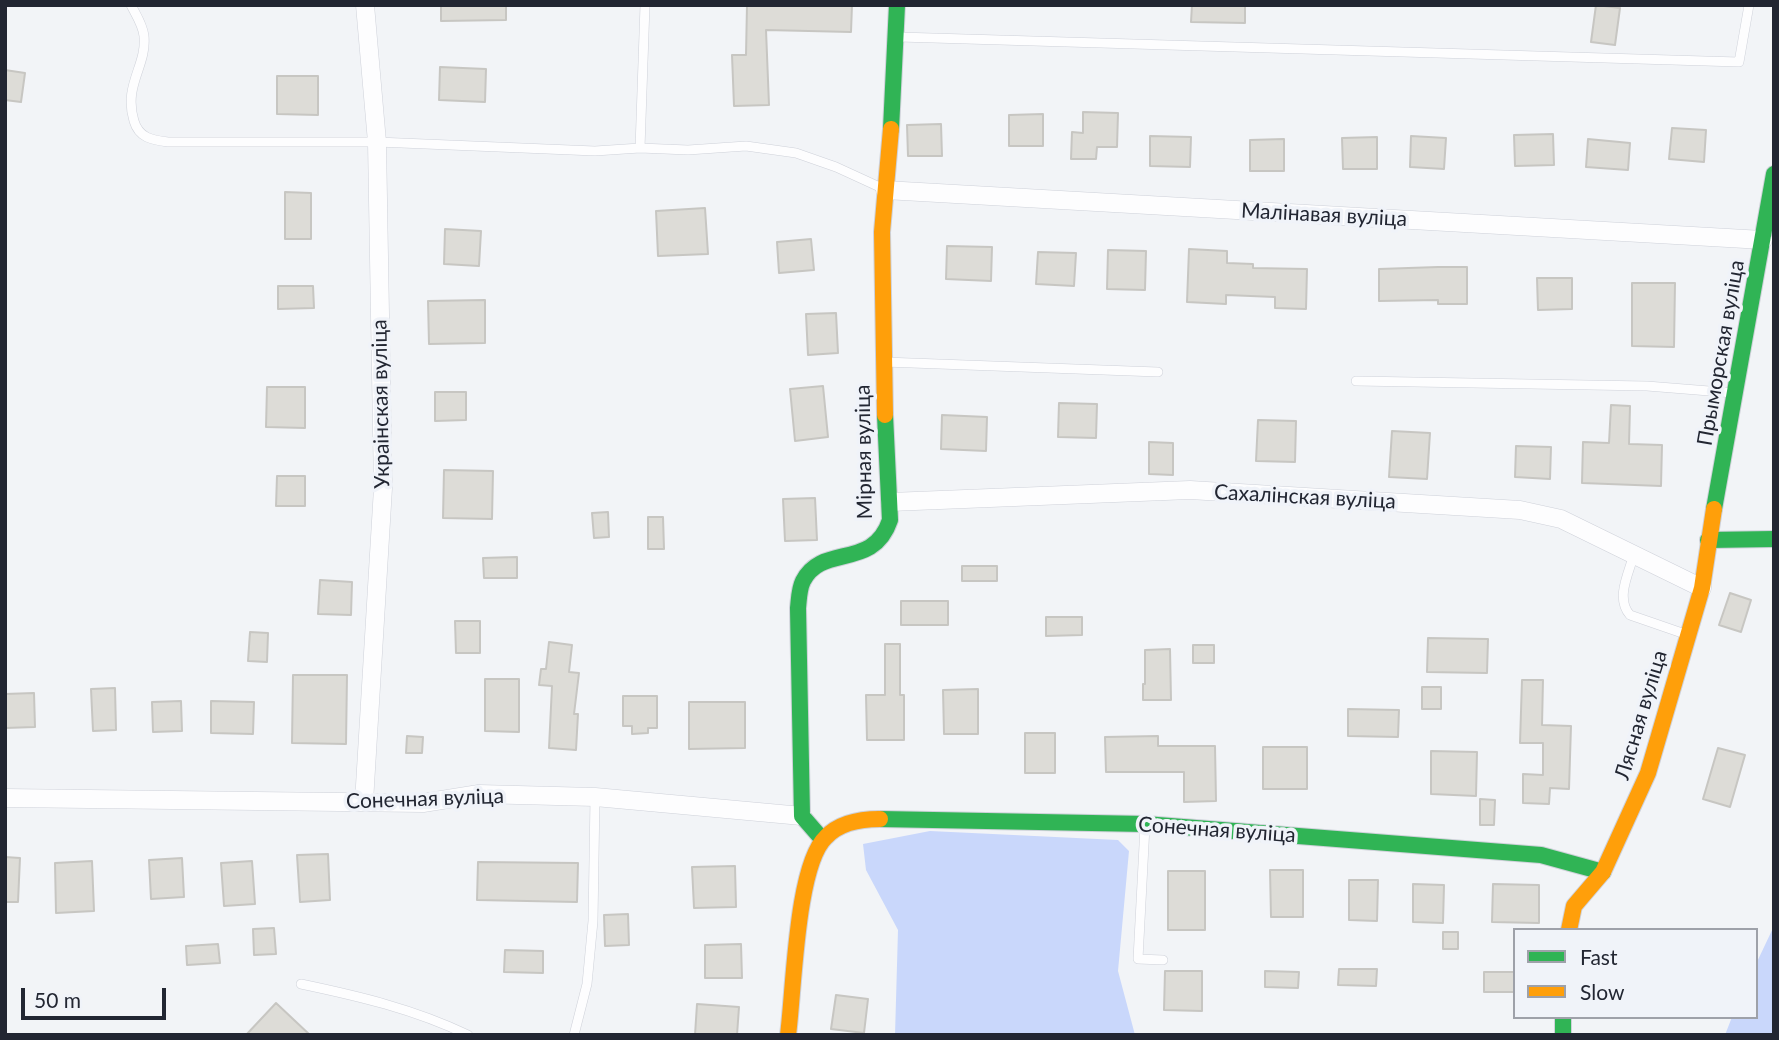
<!DOCTYPE html>
<html>
<head>
<meta charset="utf-8">
<style>
	body { margin:0 }
	#map { position:relative; width:1779px; height:1040px; overflow:hidden; background:#f2f4f7; font-family:Lato,sans-serif }
	canvas { display:block }
	.frame { position:absolute; inset:0; border:7px solid #222632; pointer-events:none }
	.legend { position:absolute; left:1513px; top:928px; width:245px; height:91px; box-sizing:border-box; background:#f0f3f9; border:2px solid #9ea1a9; margin:0; padding:9px 12px; list-style:none; font-size:21px; color:#222632 }
	.legend li { display:flex; align-items:center; gap:14px; height:35px }
	.legend b { width:35px; border:2px solid #9ea1a9 }
	.scale { position:absolute; left:21px; top:988px; width:145px; height:32px; box-sizing:border-box; border:4px solid #222632; border-top:0; padding-left:9px; font-size:21px; line-height:24px; white-space:nowrap; color:#222632; -webkit-text-stroke:5px #f0f3f9; paint-order:stroke }
</style>
</head>
<body>
<div id="map">
<canvas width="1779" height="1040"></canvas>
<div class="frame"></div>
<ul class="legend">
<li><b style="height:9px;background:#30b455"></b>Fast</li>
<li><b style="height:9px;background:#ff9f0a"></b>Slow</li>
</ul>
<div class="scale">50 m</div>
</div>
<script>
const ctx = document.querySelector('canvas').getContext('2d');
ctx.lineJoin = 'round';
function fillPath(path, color) {
  ctx.fillStyle = color;
  ctx.fill(path, 'evenodd');
}
function strokePath(path, color, width, dash) {
  ctx.strokeStyle = color;
  ctx.lineWidth = width;
  ctx.lineCap = dash ? 'butt' : 'round';
  ctx.setLineDash(dash || []);
  ctx.stroke(path);
}
function drawText(font, color, halo, rows, align = 'center') {
  ctx.font = font + ' Lato,sans-serif';
  ctx.lineWidth = 7;
  ctx.setLineDash([]);
  ctx.textBaseline = 'middle';
  ctx.strokeStyle = halo;
  ctx.fillStyle = color;
  for (const [text, x, y, turn = 0] of rows) {
    ctx.save();
    ctx.translate(x, y);
    ctx.rotate((+turn || 0) * Math.PI / 180);
    ctx.textAlign = isNaN(turn) ? turn : align;
    if (halo) ctx.strokeText(text, 0, 0);
    ctx.fillText(text, 0, 0);
    ctx.restore();
  }
}
fillPath(new Path2D(`
	M930 831 1118 840 1129 851 1118 971 1135 1035H895L898 930 866 870 863 844Z
	M1774 926V1035H1725L1732 1017H1756V964Z`), '#c9d7fb');
const building = new Path2D(`
	M441 5H506V20L441 21Z
	M747 5H852L851 32 766 30 769 105 734 106 732 55H746Z
	M1192 5H1245V23L1191 22Z
	M1596 5 1620 8 1615 45 1591 42Z
	M440 67 486 69 485 102 439 100Z
	M5 70 25 73 21 102 5 100Z
	M277 76H318V115L277 114Z
	M1083 112 1118 113 1117 147H1097L1096 159H1071L1072 132 1083 133Z
	M1043 114V146H1009V115Z
	M941 124 942 156H908L907 125Z
	M1672 128 1706 130 1704 162 1669 159Z
	M1553 134 1554 165 1515 166 1514 135Z
	M1150 136 1191 137 1190 167 1150 166Z
	M1411 136 1446 138 1444 169 1410 167Z
	M1377 137V169H1343L1342 138Z
	M1284 139V171H1250V140Z
	M1588 139 1630 143 1628 170 1586 167Z
	M285 192 311 193V239H285Z
	M705 208 708 254 658 256 656 211Z
	M445 229 481 231 479 266 444 264Z
	M811 239 814 270 779 273 777 242Z
	M947 246 992 247 991 281 946 279Z
	M1189 249 1227 251V263L1253 264V268L1307 269 1306 309 1275 308V297L1226 295V304L1187 302Z
	M1108 250 1146 251 1145 290 1107 289Z
	M1038 252 1076 253 1074 286 1036 284Z
	M1438 267H1467V304H1438V300L1379 301V269Z
	M1537 278H1572V309L1538 310Z
	M1632 283H1675L1674 347 1632 346Z
	M278 286H313L314 308 278 309Z
	M485 300V343L429 344 428 301Z
	M836 313 838 353 808 355 806 314Z
	M823 386 828 437 795 441 790 389Z
	M267 387H305V428L266 427Z
	M435 392H466V420L435 421Z
	M1059 403 1097 404 1096 438 1058 437Z
	M1611 405 1630 406 1629 444 1662 445 1661 486 1582 483 1583 442 1609 443Z
	M942 415 987 417 986 451 941 449Z
	M1258 420 1296 421 1295 462 1256 461Z
	M1392 431 1430 433 1427 479 1389 477Z
	M1149 442 1173 443V475L1149 474Z
	M1516 446 1551 447 1550 479 1515 477Z
	M444 470 493 471 492 519 443 518Z
	M277 476H305V506H276Z
	M815 498 817 540 785 541 783 499Z
	M608 512 609 537 594 538 592 513Z
	M648 517H663L664 549H648Z
	M517 557V578H484L483 558Z
	M962 566H997V581H962Z
	M320 580 352 582 351 615 318 614Z
	M1730 593 1751 600 1741 632 1719 625Z
	M901 601H948V625H901Z
	M1046 617H1082V635L1046 636Z
	M455 621H480V653H456Z
	M250 632 268 633 267 662 248 661Z
	M1428 638 1488 639 1487 673 1427 672Z
	M549 642 572 645 569 672 579 673 574 714H578L576 750 549 748 552 686 539 685 541 669H546Z
	M885 644H900V695H904V740H867L866 695H885Z
	M1193 645H1214V663H1193Z
	M1170 649 1171 700H1143V684H1145V650Z
	M293 675H347L346 744 292 743Z
	M485 679H519V732L485 731Z
	M1522 680H1543L1542 725 1571 726 1569 789 1550 788 1549 804 1523 803V774L1543 775V743H1520Z
	M1422 687H1441V709H1422Z
	M115 688 116 730 93 731 91 689Z
	M978 689V734H944L943 690Z
	M34 693 35 727 5 728V694Z
	M623 696H657V728H648V733L632 734V726H623Z
	M181 701 182 731 153 732 152 702Z
	M211 701 254 702 253 734 211 733Z
	M689 702H745V748L689 749Z
	M1348 709 1399 710 1398 737 1348 736Z
	M1025 733H1055V773H1025Z
	M407 736 423 737 422 753H406Z
	M1158 736V746H1215L1216 801 1184 802V772H1106L1105 737Z
	M1263 747H1307V789H1263Z
	M1718 748 1745 755 1730 807 1703 799Z
	M1431 751 1477 752 1476 796 1431 794Z
	M1480 799 1495 800 1494 825H1480Z
	M328 854 330 900 300 902 297 855Z
	M5 857 20 858 18 902H5Z
	M182 858 184 897 151 899 149 860Z
	M92 861 94 911 56 913 55 863Z
	M252 861 255 904 224 906 221 863Z
	M478 862 578 863 577 902 477 900Z
	M735 866 736 907 694 908 692 867Z
	M1270 870H1303V917H1271Z
	M1168 871H1205V930H1168Z
	M1349 880H1378L1377 921 1349 920Z
	M1413 884 1444 885 1443 923 1413 922Z
	M1493 884 1539 885V923L1492 922Z
	M628 914 629 945 605 946 604 915Z
	M274 928 276 954 254 955 253 929Z
	M1443 932H1458V949H1443Z
	M218 944 220 963 187 965 186 946Z
	M741 944 742 978H705V945Z
	M505 950 543 951V973L504 972Z
	M1339 969H1377L1376 986 1338 985Z
	M1165 971H1202V1011L1164 1010Z
	M1265 971 1299 972 1298 988 1265 987Z
	M1484 972H1515V992H1484Z
	M836 995 868 999 864 1033 831 1029Z
	M276 1003 310 1035H246Z
	M697 1004 739 1007 737 1035H695Z`);
fillPath(building, '#dddcd7');
strokePath(building, '#c7c6c2', 2);
const lane = new Path2D(`
	M131 5C136 15 143 25 144 36 147 66 123 85 134 121 139 138 152 140 168 142H377L595 151 640 148 688 150 746 146 796 153 836 167 884 189
	M899 37 1739 62 1749 5
	M640 148 645 5
	M884 362 1158 372
	M1356 381 1647 386 1734 393
	M1634 554C1629 573 1615 598 1630 615L1685 634
	M1145 826 1138 959 1163 960
	M301 984C358 996 414 1009 468 1035
	M574 1035 587 984 593 921 595 797`);
const street = new Path2D(`
	M885 190 1763 240
	M890 502 1190 490 1520 510 1561 519 1702 588
	M5 798 423 803 479 794 595 797 802 816
	M364 802 383 488 377 142 365 5`);
const fast = new Path2D(`
	M891 129 897 5
	M1714 509 1774 174
	M1708 540 1774 539
	M880 819 1145 824 1541 855 1603 872
	M822 839 802 816 798 608C799 599 799 589 803 581 822 543 873 571 890 520L885 415
	M1563 1017V1035`);
const slow = new Path2D(`
	M885 415 882 232 891 129
	M1569 930 1574 906 1603 872 1648 773 1702 588 1714 509
	M788 1035C794 991 796 865 826 837 840 822 861 819 880 819`);
strokePath(lane, '#ced1d9', 10);
strokePath(street, '#ced1d9', 19);
strokePath(fast, '#ced1d9', 18);
strokePath(slow, '#ced1d9', 18);
strokePath(lane, '#fdfdfe', 9);
strokePath(street, '#fdfdfe', 18);
strokePath(fast, '#30b455', 16);
strokePath(slow, '#ff9f0a', 16);
drawText('21px', '#222632', '#f0f3f9', [
	["Малінавая вуліца",1324,215,3],
	["Прыморская вуліца",1721,353,-80],
	["Украінская вуліца",381,404,-91],
	["Мірная вуліца",864,452,-91],
	["Сахалінская вуліца",1305,497,3],
	["Лясная вуліца",1641,715,-73],
	["Сонечная вуліца",425,799,-2],
	["Сонечная вуліца",1217,830,4]
]);
</script>
</body>
</html>
